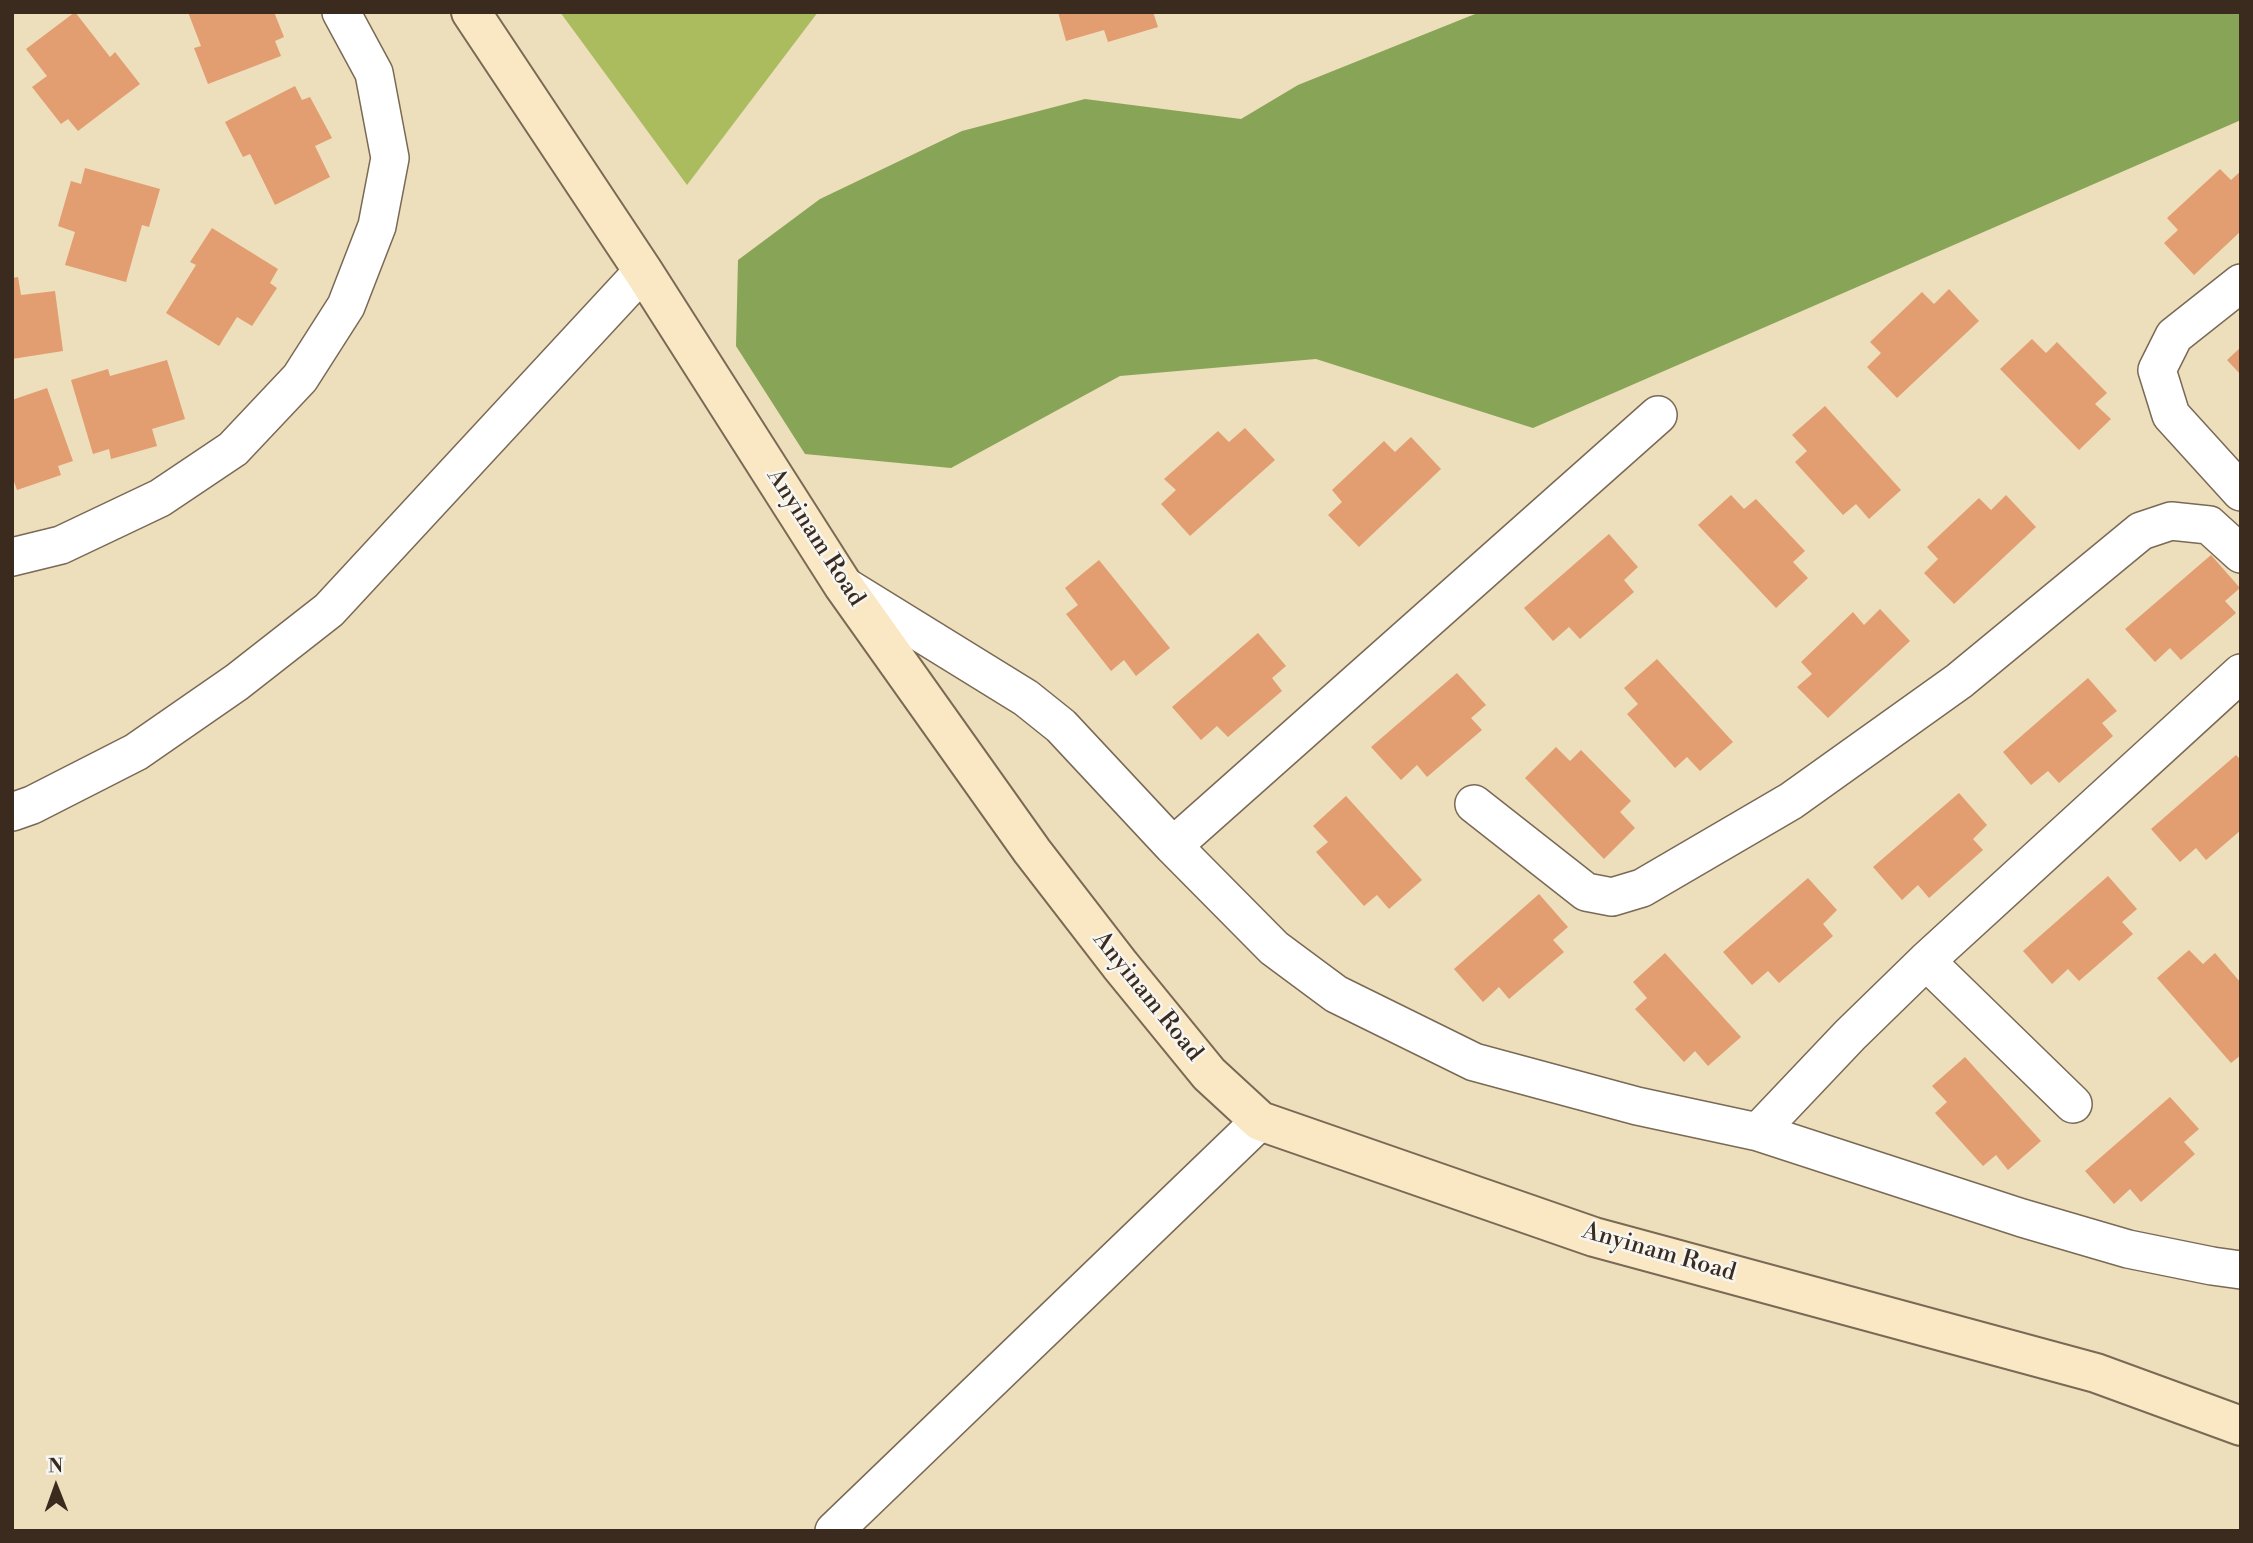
<!DOCTYPE html>
<html>
<head>
<meta charset="utf-8">
<style>
	body { margin:0 }
	#map { position:relative; width:2253px; height:1543px; overflow:hidden; background:#eddebc; font-family:"Libre Bodoni",serif }
	canvas { display:block }
	.frame { position:absolute; inset:0; border:14px solid #3b2a1e; pointer-events:none }
	.north { position:absolute; left:21px; top:1452px; width:70px; height:70px; -webkit-text-stroke:5px #f6f6f2; paint-order:stroke; rotate:359deg; font-size:19px; font-weight:700; line-height:28px; text-align:center; color:#3b2a1e }
	.north::after { content:''; display:block; margin:auto; width:24px; height:32px; background:#3b2a1e; clip-path:polygon(50% 0,100% 100%,50% 72%,0 100%) }
</style>
</head>
<body>
<div id="map">
<canvas width="2253" height="1543"></canvas>
<div class="frame"></div>
<div class="north">N</div>
</div>
<script>
const ctx = document.querySelector('canvas').getContext('2d');
ctx.lineJoin = 'round';
function fillPath(path, color) {
  ctx.fillStyle = color;
  ctx.fill(path, 'evenodd');
}
function strokePath(path, color, width, dash) {
  ctx.strokeStyle = color;
  ctx.lineWidth = width;
  ctx.lineCap = dash ? 'butt' : 'round';
  ctx.setLineDash(dash || []);
  ctx.stroke(path);
}
function drawText(font, color, halo, rows, align = 'center') {
  ctx.font = font + ' "Libre Bodoni",serif';
  ctx.lineWidth = 5;
  ctx.setLineDash([]);
  ctx.textBaseline = 'middle';
  ctx.strokeStyle = halo;
  ctx.fillStyle = color;
  for (const [text, x, y, turn = 0] of rows) {
    ctx.save();
    ctx.translate(x, y);
    ctx.rotate((+turn || 0) * Math.PI / 180);
    ctx.textAlign = isNaN(turn) ? turn : align;
    if (halo) ctx.strokeText(text, 0, 0);
    ctx.fillText(text, 0, 0);
    ctx.restore();
  }
}
fillPath(new Path2D(`
	M560 12H818L687 185Z`), '#abbc5f');
fillPath(new Path2D(`
	M1480 12H2241V120L1533 428 1316 359 1120 376 951 468 805 454 736 346 738 260 820 199 962 131 1085 99 1241 119 1298 85Z`), '#88a456');
fillPath(new Path2D(`
	M75 12 110 57 115 52 140 84 78 131 68 119 61 124 32 87 47 76 26 49Z
	M188 12H274L284 37 275 41 281 56 208 84 194 48 201 46Z
	M1058 12H1153L1158 27 1108 42 1104 30 1066 41Z
	M295 86 302 100 310 97 332 138 315 146 330 177 275 205 250 154 243 157 225 122Z
	M85 168 160 189 149 227 142 225 126 282 65 265 75 232 58 226 71 181 81 184Z
	M2220 169 2231 180 2241 171V231L2194 275 2164 243 2178 230 2167 218Z
	M212 228 278 269 270 283 277 288 252 326 237 317 219 346 166 313 196 265 190 262Z
	M18 277 21 295 55 291 63 351 12 359V278Z
	M1949 289 1979 321 1897 398 1867 367 1881 353 1870 342 1922 292 1934 304Z
	M2032 339 2046 353 2057 342 2107 393 2095 404 2111 419 2079 450 2000 369Z
	M2241 347V375L2227 360Z
	M167 360 185 419 152 429 157 446 111 459 109 449 93 454 71 380 108 369 110 376Z
	M47 388 73 461 58 466 61 475 17 490 12 476V400Z
	M1825 406 1901 490 1869 519 1856 504 1843 515 1795 462 1807 451 1792 435Z
	M1245 428 1275 460 1190 536 1161 504 1176 490 1164 479 1218 431 1229 442Z
	M1411 437 1441 469 1359 547 1328 515 1342 502 1332 490 1384 441 1395 452Z
	M1731 495 1744 509 1756 499 1805 551 1793 562 1808 578 1776 608 1698 525Z
	M2006 495 2036 527 1954 604 1924 573 1938 559 1927 547 1979 498 1991 510Z
	M1609 534 1638 567 1624 580 1634 592 1580 639 1569 627 1553 641 1524 608Z
	M2211 555 2240 588 2225 601 2236 613 2181 660 2170 648 2155 662 2125 629Z
	M1099 560 1170 648 1136 676 1124 660 1111 671 1066 614 1078 605 1065 588Z
	M1880 609 1910 641 1828 718 1797 687 1812 674 1801 662 1853 612 1864 625Z
	M1258 633 1286 666 1272 678 1282 691 1228 737 1217 726 1201 740 1172 707Z
	M1657 659 1733 742 1700 771 1687 757 1675 768 1627 714 1638 704 1624 688Z
	M1457 673 1486 705 1471 718 1482 730 1427 777 1417 765 1401 780 1371 747Z
	M2088 678 2117 711 2102 723 2113 736 2059 783 2048 771 2031 785 2003 752Z
	M1556 747 1570 761 1581 750 1631 801 1620 812 1635 828 1604 859 1525 778Z
	M2236 755 2241 760V830L2206 860 2196 848 2180 862 2151 829Z
	M1959 793 1987 825 1973 839 1983 850 1929 898 1918 885 1902 900 1873 867Z
	M1346 796 1422 880 1389 909 1377 895 1364 906 1316 852 1328 842 1313 826Z
	M2108 876 2137 909 2122 922 2133 934 2079 981 2068 969 2052 984 2023 951Z
	M1808 878 1837 910 1823 924 1833 936 1779 983 1768 971 1752 985 1723 952Z
	M1539 894 1568 927 1553 940 1564 952 1509 999 1499 987 1483 1002 1454 969Z
	M2189 950 2203 964 2215 953 2241 983V1055L2231 1063 2157 978Z
	M1665 953 1741 1037 1708 1066 1695 1051 1684 1062 1635 1009 1647 998 1633 982Z
	M1965 1057 2041 1141 2008 1170 1996 1155 1983 1166 1935 1113 1947 1102 1932 1086Z
	M2170 1097 2199 1129 2184 1142 2195 1154 2141 1202 2130 1189 2114 1204 2085 1171Z`), '#e29d71');
const street = new Path2D(`
	M2241 283 2174 336 2157 370 2171 415 2241 492
	M12 557 61 545 160 498 233 449 300 378 346 306 377 226 390 158 374 73 341 12
	M843 585 1026 698 1061 726 1173 846 1274 948 1336 994 1474 1062 1637 1106 1758 1132 2022 1218 2128 1249 2212 1266 2241 1270
	M1474 804 1586 892 1612 897 1642 888 1791 801 1959 681 2141 531 2171 521 2209 525 2241 554
	M12 812 32 805 136 752 237 682 329 610 643 271
	M1173 846 1658 415
	M1926 961 2073 1104
	M1758 1132 1850 1035 1926 961 2241 673
	M834 1531 1260 1121`);
const secondary = new Path2D(`
	M471 12 643 271 843 585 1032 851 1120 965 1209 1074 1260 1121 1594 1237 2096 1373 2241 1426`);
strokePath(street, '#796955', 40);
strokePath(secondary, '#796955', 42);
strokePath(street, '#fff', 37);
strokePath(secondary, '#fae7c3', 38);
drawText('24px', '#3b2a1e', '#f6f6f2', [
	["Anyinam Road",815,538,57],
	["Anyinam Road",1147,997,51],
	["Anyinam Road",1659,1253,16]
]);
</script>
</body>
</html>
